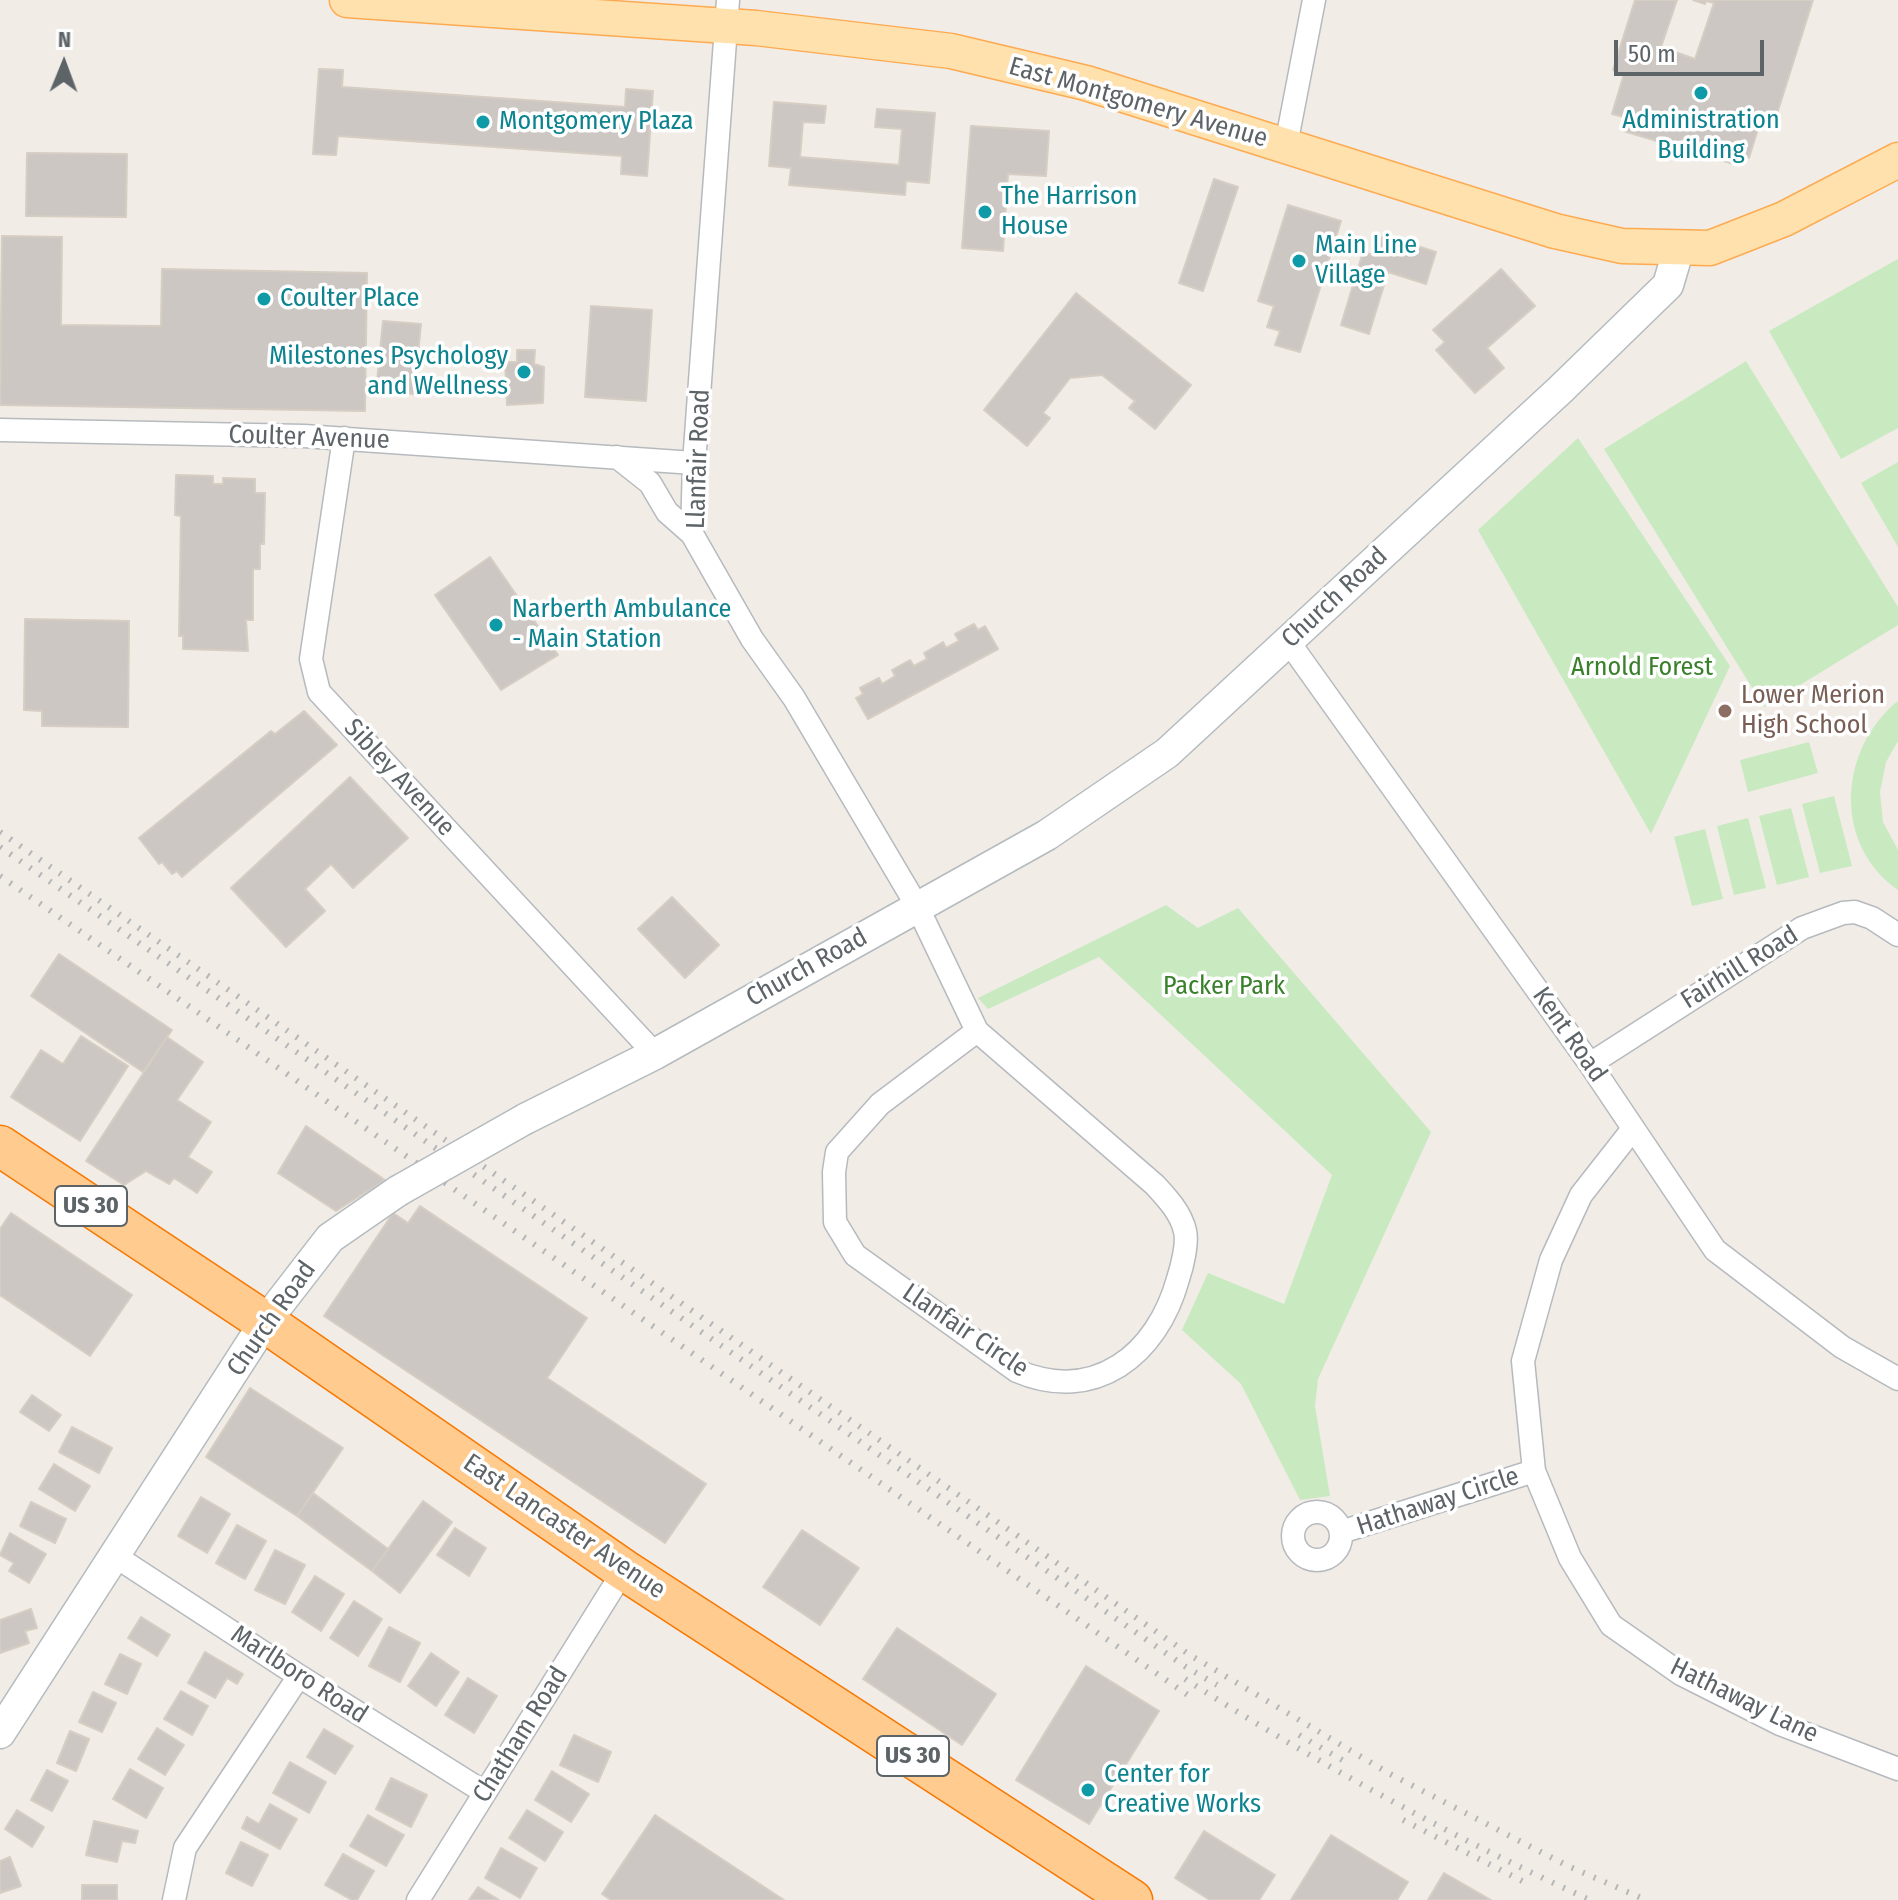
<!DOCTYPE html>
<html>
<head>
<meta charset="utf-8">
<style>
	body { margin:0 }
	#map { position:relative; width:1898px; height:1900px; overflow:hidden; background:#f1ece6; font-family:"Fira Sans Condensed",sans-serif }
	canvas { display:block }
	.north { position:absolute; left:24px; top:24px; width:80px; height:80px; -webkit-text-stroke:6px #fff; paint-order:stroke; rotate:1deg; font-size:22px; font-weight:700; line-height:32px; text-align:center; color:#5d6468 }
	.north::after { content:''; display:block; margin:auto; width:28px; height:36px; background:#5d6468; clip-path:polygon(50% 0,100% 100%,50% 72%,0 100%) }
	.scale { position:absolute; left:1614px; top:40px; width:150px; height:36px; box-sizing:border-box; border:4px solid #5d6468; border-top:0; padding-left:10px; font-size:24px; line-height:28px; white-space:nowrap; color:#5d6468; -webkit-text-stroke:6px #fff; paint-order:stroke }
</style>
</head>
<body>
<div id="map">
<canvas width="1898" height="1900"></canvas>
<div class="north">N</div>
<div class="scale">50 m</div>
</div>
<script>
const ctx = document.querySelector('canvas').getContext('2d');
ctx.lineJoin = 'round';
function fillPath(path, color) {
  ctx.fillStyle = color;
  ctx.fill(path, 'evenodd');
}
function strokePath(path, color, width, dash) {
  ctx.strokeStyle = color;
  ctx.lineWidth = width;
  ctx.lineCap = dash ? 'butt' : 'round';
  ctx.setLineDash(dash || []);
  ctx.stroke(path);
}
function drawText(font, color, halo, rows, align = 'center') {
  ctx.font = font + ' "Fira Sans Condensed",sans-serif';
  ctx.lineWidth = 7;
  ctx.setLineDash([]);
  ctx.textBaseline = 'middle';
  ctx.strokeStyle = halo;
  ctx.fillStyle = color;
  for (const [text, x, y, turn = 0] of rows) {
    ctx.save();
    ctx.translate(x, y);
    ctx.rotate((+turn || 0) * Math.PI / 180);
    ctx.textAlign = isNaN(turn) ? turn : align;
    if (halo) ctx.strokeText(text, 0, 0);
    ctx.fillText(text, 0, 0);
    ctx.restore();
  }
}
fillPath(new Path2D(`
	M1898 259V428L1841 459 1769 331Z
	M1746 361 1898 607V625L1764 707 1604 449Z
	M1578 438 1730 666 1651 834 1478 530Z
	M1898 462V547L1861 483Z
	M1898 701V741L1886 762 1880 792 1883 822 1898 850V890C1832 844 1839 748 1898 701Z
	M1809 742 1818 773 1748 792 1740 760Z
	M1834 796 1852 866 1820 873 1802 804Z
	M1791 808 1809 877 1777 885 1759 816Z
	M1748 818 1766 888 1734 895 1717 826Z
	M1705 829 1723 899 1692 906 1674 837Z
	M1166 905 1198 928 1238 908 1431 1132 1318 1379 1315 1406 1330 1496 1300 1500 1241 1384 1182 1330 1208 1273 1284 1304 1332 1175 1099 957 988 1009 978 998Z`), '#c9eac0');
const building = new Path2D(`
	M1635 0H1677L1661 47 1695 59 1714 3 1706 1 1705 4 1693 0H1813L1775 120 1762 116 1749 158 1737 154 1734 164 1620 130 1624 117 1612 114 1624 74 1613 70Z
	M319 69 343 70 342 87 625 107 626 89 653 91 647 176 621 174 622 156 338 136 336 155 313 154Z
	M774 102 826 106 824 123 803 122 800 157 899 165 902 129 875 127 877 109 935 113 929 183 906 181 905 195 789 185 791 168 769 166Z
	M971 126 1049 131 1046 176 1008 174 1003 251 962 248Z
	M27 153 127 154 126 217 26 216Z
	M1214 179 1238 187 1203 291 1179 283Z
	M1288 205 1341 221 1300 352 1275 345 1280 331 1267 327 1274 306 1258 301Z
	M1383 235 1436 252 1426 284 1388 272 1369 334 1341 325 1363 252 1376 256Z
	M2 236 62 237 61 325 161 326 162 269 367 273 365 411 0 405Z
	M1501 269 1535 306 1487 348 1504 368 1475 393 1436 350 1445 342 1433 330Z
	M1076 293 1191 385 1155 429 1129 408 1135 401 1102 375 1070 378 1043 413 1050 418 1027 446 984 410Z
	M591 306 652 310 646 401 585 397Z
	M383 321 421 324 414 394 376 391Z
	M517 350H535L534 364 544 367 543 403 507 405 505 362H517Z
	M176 475 213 476V484H223V478L255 479V493H265L264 544H260V569H253V620H246L248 651 183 649V636H179L181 516 175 515Z
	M490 557 558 655 501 690 435 595Z
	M25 619 129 621 128 727 42 726V711L24 710Z
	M974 624 978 630 985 626 998 649 868 719 856 698 863 694 860 688 879 678 882 684 895 676 892 670 910 660 914 666 927 659 924 653 943 642 946 648 959 641 955 634Z
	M304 711 337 745 182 877 177 871 172 874 162 862 159 864 139 838 271 731 275 734Z
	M350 777 408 838 353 888 331 864 305 889 325 911 286 947 231 888Z
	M672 897 719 945 685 978 638 929Z
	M59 954 172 1030 143 1072 31 996Z
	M81 1036 128 1066 80 1141 11 1097 41 1050 63 1064Z
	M167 1037 203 1062 177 1100 211 1122 188 1157 212 1172 197 1193 174 1178 169 1184 146 1171 124 1185 86 1161Z
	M306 1126 385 1180 336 1211 278 1173Z
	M420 1206 587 1318 547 1378 706 1484 665 1543 324 1316 393 1213 408 1223Z
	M11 1213 132 1295 90 1356 0 1295V1229Z
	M250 1388 343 1448 297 1516 206 1457Z
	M32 1395 61 1415 49 1431 20 1412Z
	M72 1427 112 1448 99 1473 59 1452Z
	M54 1464 90 1486 75 1511 39 1489Z
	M313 1493 388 1549 372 1571 297 1516Z
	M201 1497 230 1514 207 1553 178 1536Z
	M423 1501 452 1522 400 1593 372 1571Z
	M31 1502 66 1519 55 1543 20 1526Z
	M237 1525 266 1541 245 1579 216 1563Z
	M455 1528 486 1548 469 1576 437 1555Z
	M802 1530 859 1568 820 1625 763 1587Z
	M10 1533 46 1554 29 1583 9 1571 14 1563 0 1555Z
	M275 1550 305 1565 285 1604 255 1590Z
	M315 1576 344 1594 321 1631 292 1612Z
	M354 1601 382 1619 358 1656 330 1638Z
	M31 1609 37 1628 25 1631 29 1643 0 1653V1620Z
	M141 1617 170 1635 157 1656 128 1638Z
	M389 1627 420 1643 400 1682 369 1666Z
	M897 1628 996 1694 962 1745 863 1679Z
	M205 1652 243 1674 237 1684 227 1678 215 1698 188 1683Z
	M431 1653 459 1672 436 1706 408 1686Z
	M120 1654 141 1664 127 1694 105 1684Z
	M1086 1666 1159 1711 1089 1824 1016 1780Z
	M468 1678 497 1696 474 1733 445 1715Z
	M181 1691 208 1706 192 1735 164 1719Z
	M93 1692 116 1703 102 1732 79 1722Z
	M157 1728 184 1745 165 1775 138 1759Z
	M324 1729 353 1746 335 1774 307 1757Z
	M70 1731 89 1739 76 1771 57 1763Z
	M574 1735 611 1752 598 1782 560 1765Z
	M290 1762 326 1782 309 1813 273 1793Z
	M130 1769 163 1788 146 1818 113 1799Z
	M47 1770 68 1781 52 1811 31 1800Z
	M552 1771 589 1794 571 1822 535 1800Z
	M391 1778 427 1795 411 1827 376 1809Z
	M270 1804 297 1819 280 1849 242 1828 247 1817 259 1824Z
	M17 1810 44 1827 32 1847 5 1829Z
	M527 1810 563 1832 545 1861 509 1838Z
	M368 1815 404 1835 386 1866 350 1846Z
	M655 1815 784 1900H611L602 1894Z
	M94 1821 138 1831 135 1843 122 1841 117 1862 86 1855Z
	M1204 1831 1275 1875 1259 1900H1210L1175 1878Z
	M1331 1835 1408 1882 1397 1900H1291Z
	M241 1842 268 1855 252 1886 226 1873Z
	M501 1848 537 1868 520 1898 485 1878Z
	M343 1854 374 1871 357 1900H352L325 1885Z
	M10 1857 21 1886 0 1893V1861Z
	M1444 1873 1491 1900H1428Z
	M82 1885H117V1900H82Z
	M478 1887 499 1900H469Z`);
fillPath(building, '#ccc7c3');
strokePath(building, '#d6cdc3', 2);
const street = new Path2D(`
	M728 0 694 463 692 534 752 639 794 698 917 906 977 1031
	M1286 145 1314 0
	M0 430 304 436 694 463
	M344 438 311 659 319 692 655 1054
	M617 457 650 483 667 512 692 534
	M1288 641 1590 1064 1715 1250 1842 1347 1898 1379
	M977 1031 1155 1185C1167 1198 1181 1213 1185 1231 1188 1243 1182 1267 1178 1279 1157 1355 1095 1404 1017 1371L855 1255 835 1222 834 1172 837 1152 880 1104Z
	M1590 1064 1802 928 1843 913 1855 912 1872 918 1898 935
	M1632 1130 1581 1195 1551 1260 1523 1361 1534 1471 1570 1558 1611 1625 1681 1674 1780 1724 1898 1769
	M1293 1536a24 24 0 1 1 48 0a24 24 0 1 1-48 0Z
	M1341 1532 1534 1471
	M115 1556 299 1676 484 1792
	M174 1900 185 1848 299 1676
	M418 1900 624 1570`);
const secondary = new Path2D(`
	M525 1119 655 1054 1047 835 1167 753 1560 390 1668 285 1679 248
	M0 1733 265 1322 330 1238 398 1191`);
const primary = new Path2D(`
	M347 0 756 28 951 51 1086 83 1555 231 1622 246 1710 248 1784 219 1898 160`);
const highway = new Path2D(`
	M0 1146 265 1322 624 1570 1132 1900`);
strokePath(street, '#b6babe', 25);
strokePath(secondary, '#b4bbbf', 33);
strokePath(primary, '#feaa51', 37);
strokePath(highway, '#f77700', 43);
strokePath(street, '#fff', 22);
strokePath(secondary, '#fff', 30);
strokePath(primary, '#ffe1ad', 34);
strokePath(highway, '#ffcb8f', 40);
strokePath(new Path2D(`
	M0 832 1190 1655 1390 1774 1568 1866 1646 1900
	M0 847 1186 1667 1217 1685
	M0 876 1195 1700
	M1185 1679C1315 1762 1450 1836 1590 1900
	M1299 1735 1351 1765
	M1403 1820 1524 1882`), '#b5b6b7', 6, [2, 10]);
const secondaryBridge = new Path2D(`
	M398 1191 525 1119`);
strokePath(secondaryBridge, '#b4bbbf', 33, []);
strokePath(secondaryBridge, '#fff', 30);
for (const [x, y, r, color] of [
	[1701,93,8,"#0f9aa8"],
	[483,122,8,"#0f9aa8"],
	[985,212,8,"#0f9aa8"],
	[1299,261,8,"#0f9aa8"],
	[264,299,8,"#0f9aa8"],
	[524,372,8,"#0f9aa8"],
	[496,625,8,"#0f9aa8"],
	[1725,711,8,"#8d6e63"],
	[1088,1790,8,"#0f9aa8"]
]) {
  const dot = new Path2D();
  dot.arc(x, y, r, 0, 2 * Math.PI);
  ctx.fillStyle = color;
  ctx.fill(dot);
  strokePath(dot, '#fff', 3);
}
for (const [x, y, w] of [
	[91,1206,72],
	[913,1756,72]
]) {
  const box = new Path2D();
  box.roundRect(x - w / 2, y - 20, w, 40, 6);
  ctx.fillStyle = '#fff';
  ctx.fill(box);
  strokePath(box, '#5d6468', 2);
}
drawText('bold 24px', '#5d6468', null, [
	["US 30",91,1206],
	["US 30",913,1756]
]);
drawText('26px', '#5d6468', '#fff', [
	["East Montgomery Avenue",1138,103,16],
	["Coulter Avenue",309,438,2],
	["Llanfair Road",699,459,-88],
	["Church Road",1335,598,-43],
	["Sibley Avenue",399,778,47],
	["Church Road",807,968,-29],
	["Fairhill Road",1740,968,-32],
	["Kent Road",1569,1035,55],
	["Church Road",272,1319,-55],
	["Llanfair Circle",965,1331,34],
	["Hathaway Circle",1438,1502,-18],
	["East Lancaster Avenue",564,1527,34],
	["Marlboro Road",299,1675,33],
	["Hathaway Lane",1744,1701,26],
	["Chatham Road",521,1735,-58]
]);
drawText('26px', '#0d838f', '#fff', [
	["Administration",1701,121,"center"],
	["Building",1701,151,"center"],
	["Montgomery Plaza",499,122],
	["The Harrison",1001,197],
	["House",1001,227],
	["Main Line",1315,246],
	["Village",1315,276],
	["Coulter Place",280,299],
	["Milestones Psychology",508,357,"right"],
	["and Wellness",508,387,"right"],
	["Narberth Ambulance",512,610],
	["- Main Station",512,640],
	["Center for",1104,1775],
	["Creative Works",1104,1805]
], 'left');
drawText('26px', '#39802b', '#fff', [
	["Arnold Forest",1642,668],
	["Packer Park",1224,987]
]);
drawText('26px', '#785e54', '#fff', [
	["Lower Merion",1741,696],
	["High School",1741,726]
], 'left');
</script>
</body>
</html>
